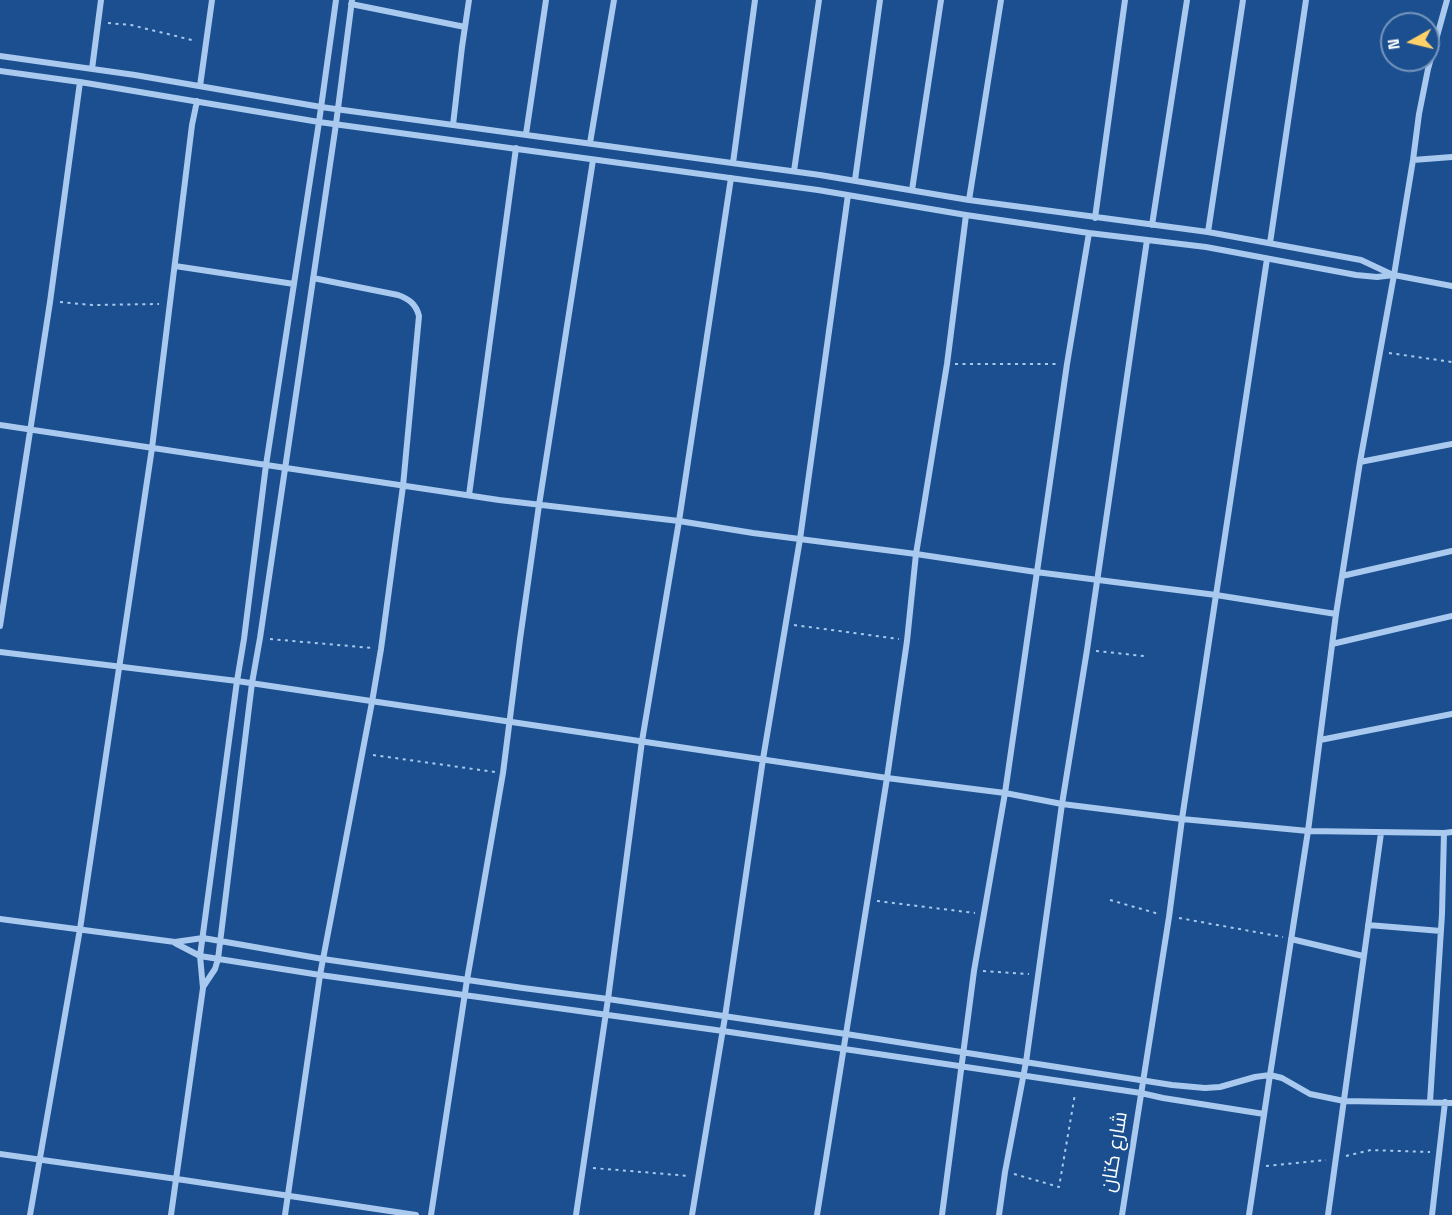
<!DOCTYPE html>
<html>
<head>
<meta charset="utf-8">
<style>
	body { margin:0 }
	#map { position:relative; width:1452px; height:1215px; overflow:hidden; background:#1b4f8f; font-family:"Space Grotesk",sans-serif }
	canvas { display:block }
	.north { position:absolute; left:1380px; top:12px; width:60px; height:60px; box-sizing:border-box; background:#1b4f8f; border:2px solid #7695bc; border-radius:50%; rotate:262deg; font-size:16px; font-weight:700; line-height:24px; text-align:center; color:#fff }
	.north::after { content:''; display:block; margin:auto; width:21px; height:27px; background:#ffd166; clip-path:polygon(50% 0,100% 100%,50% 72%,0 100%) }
</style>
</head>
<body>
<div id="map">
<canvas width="1452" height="1215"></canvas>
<div class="north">N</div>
</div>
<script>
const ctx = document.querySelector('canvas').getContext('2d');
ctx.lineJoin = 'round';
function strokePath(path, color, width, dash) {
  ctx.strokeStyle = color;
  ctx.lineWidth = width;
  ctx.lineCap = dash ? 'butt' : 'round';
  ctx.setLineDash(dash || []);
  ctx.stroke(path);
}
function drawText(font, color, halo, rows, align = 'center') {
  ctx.font = font + ' "Space Grotesk",Cairo,sans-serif';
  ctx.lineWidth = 4.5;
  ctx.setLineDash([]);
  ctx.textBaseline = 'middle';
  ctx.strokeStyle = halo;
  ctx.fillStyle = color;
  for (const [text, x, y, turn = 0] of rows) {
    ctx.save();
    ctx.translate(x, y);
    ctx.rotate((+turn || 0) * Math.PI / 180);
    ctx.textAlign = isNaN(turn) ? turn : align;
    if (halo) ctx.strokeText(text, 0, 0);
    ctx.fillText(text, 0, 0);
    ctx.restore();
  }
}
strokePath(new Path2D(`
	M108 23 131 25 196 41
	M60 302 92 305 159 304
	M1389 353 1452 362
	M955 364H1058
	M794 625 899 639
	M270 639 372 648
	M1096 651 1144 656
	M373 755 495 772
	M1110 900 1159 914
	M877 901 975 913
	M1179 918 1283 937
	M983 971 1029 974
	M1346 1156 1371 1150 1430 1152
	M1266 1166 1326 1160
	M593 1168 689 1176
	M1014 1174 1059 1187 1075 1094`), '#a9c9ee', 2, [3, 4.5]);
strokePath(new Path2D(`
	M351 4 465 27
	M0 56 135 75 321 107 820 175 969 200 1208 232 1361 260 1393 275
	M92 69 101 0
	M0 71 80 82 319 122 818 190 966 215 1089 233 1206 247 1356 275 1377 277 1394 275 1452 286
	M200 86 212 0
	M453 125 462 47 469 0
	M526 134 546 0
	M590 143 614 0
	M1413 160 1452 157
	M733 163 755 0
	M794 171 819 0
	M855 180 880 0
	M912 190 941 0
	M969 200 1001 0
	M1095 218 1125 0
	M1152 225 1187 0
	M1208 232 1243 0
	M1270 243 1306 0
	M175 266 294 284
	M0 425 499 500 679 521 753 533 916 554 1036 572 1216 595 1336 614
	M1360 462 1452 444
	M469 495 516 148
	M1342 576 1452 551
	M0 626 50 302 80 82
	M1332 644 1452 616
	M0 652 237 681 887 778 1005 793 1062 804 1182 819 1308 831 1444 833 1452 832
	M1320 740 1452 714
	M0 919 175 942 203 938 323 959 523 988 608 999 846 1034 1172 1085 1205 1088 1220 1087 1255 1077 1270 1075 1282 1078 1310 1094 1344 1101 1452 1103
	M1368 925 1441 931
	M1291 939 1363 956
	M175 943 200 956 320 975 723 1031 1141 1093 1163 1098 1264 1114
	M203 987 215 969 218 959 252 683 260 638 336 124 352 0
	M1430 1102 1442 914 1444 833
	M0 1154 177 1179 416 1215
	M30 1215 80 929 152 448 192 125 197 101
	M171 1215 203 988 200 956 237 681 244 639 266 465 319 122 336 0
	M285 1215 320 975 372 702 381 649 403 486 419 316C416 304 409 299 398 295L313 278
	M431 1215 467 980 503 773 520 639 539 505 593 160
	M576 1215 608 999 642 741 679 521 731 178
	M692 1215 725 1017 763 759 800 539 848 195
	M817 1215 887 778 907 641 916 554 947 364 966 215
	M942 1215 974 971 1005 793 1067 364 1089 233
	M999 1215 1005 1172 1026 1062 1062 804 1087 650 1147 240
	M1122 1215 1169 917 1182 819 1267 259
	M1249 1215 1270 1075 1308 831 1336 614 1360 462 1394 275 1413 160 1419 114 1428 69 1447 0
	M1328 1215 1381 833
	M1432 1215 1445 1102`), '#a9c9ee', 6);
drawText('20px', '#fff', '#1b4f8f', [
	["شارع كتان",1115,1152,-81]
]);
</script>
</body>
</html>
